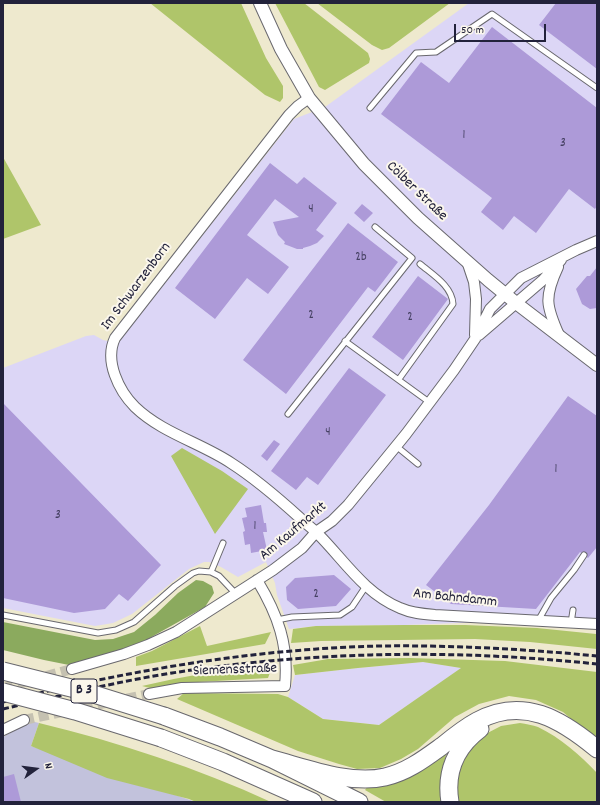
<!DOCTYPE html>
<html>
<head>
<meta charset="utf-8">
<style>
	body { margin:0 }
	#map { position:relative; width:600px; height:805px; overflow:hidden; background:#eee9ce; font-family:Dekko,sans-serif }
	canvas { display:block }
	.frame { position:absolute; inset:0; border:4px solid #22223b; pointer-events:none }
	.north { position:absolute; left:16px; top:749px; width:40px; height:40px; -webkit-text-stroke:3px #fbf7ec; paint-order:stroke; rotate:76deg; font-size:11px; font-weight:700; line-height:16px; text-align:center; color:#22223b }
	.north::after { content:''; display:block; margin:auto; width:14px; height:18px; background:#22223b; clip-path:polygon(50% 0,100% 100%,50% 72%,0 100%) }
	.scale { position:absolute; left:454px; top:24px; width:92px; height:18px; box-sizing:border-box; border:2px solid #22223b; border-top:0; padding-left:5px; font-size:12px; line-height:14px; white-space:nowrap; color:#22223b; -webkit-text-stroke:3px #fbf7ec; paint-order:stroke }
</style>
</head>
<body>
<div id="map">
<canvas width="600" height="805"></canvas>
<div class="frame"></div>
<div class="north">N</div>
<div class="scale">50 m</div>
</div>
<script>
const ctx = document.querySelector('canvas').getContext('2d');
ctx.lineJoin = 'round';
function fillPath(path, color) {
  ctx.fillStyle = color;
  ctx.fill(path, 'evenodd');
}
function strokePath(path, color, width, dash) {
  ctx.strokeStyle = color;
  ctx.lineWidth = width;
  ctx.lineCap = dash ? 'butt' : 'round';
  ctx.setLineDash(dash || []);
  ctx.stroke(path);
}
function drawText(font, color, halo, rows, align = 'center') {
  ctx.font = font + ' Dekko,sans-serif';
  ctx.lineWidth = 4;
  ctx.setLineDash([]);
  ctx.textBaseline = 'middle';
  ctx.strokeStyle = halo;
  ctx.fillStyle = color;
  for (const [text, x, y, turn = 0] of rows) {
    ctx.save();
    ctx.translate(x, y);
    ctx.rotate((+turn || 0) * Math.PI / 180);
    ctx.textAlign = isNaN(turn) ? turn : align;
    if (halo) ctx.strokeText(text, 0, 0);
    ctx.fillText(text, 0, 0);
    ctx.restore();
  }
}
fillPath(new Path2D(`
	M469 3H597V618L404 625 316 626 289 629 277 595 275 583 266 562 238 577 221 567 209 562H204L189 569 132 614 113 623 95 626 3 608V368L86 336 94 335 103 340 118 343 294 119 325 107Z
	M423 662 462 668 379 725 323 719 288 697 295 675 358 668Z`), '#dcd6f6');
fillPath(new Path2D(`
	M31 721 39 723 31 746 196 802H3V737Z`), '#c2c2dc');
fillPath(new Path2D(`
	M150 3H241L266 58 283 86V98L280 102 265 95Z
	M275 3H304L368 53 370 59 369 63 338 82 325 90 319 87Z
	M317 3H450L389 48 382 50 372 45Z
	M3 157 41 225 3 239Z
	M182 448 222 471 248 489 215 534 171 456Z
	M404 625H465L537 628 596 634 597 649 530 642 475 639 321 641 291 643 293 629 316 626Z
	M200 626 207 646 271 632 265 644 136 666V657L152 651Z
	M410 658 505 661 597 672V741L563 712 536 700 509 696 479 704 455 717 418 749 401 759 380 768 357 769 339 764 298 751 177 699 184 693 278 694 288 697 323 719 379 725 461 668 423 662 358 668 295 675 293 665 328 659Z
	M272 667 268 678 181 683 154 689 142 686C184 676 228 669 272 667Z
	M39 723C118 742 197 768 271 802H196L189 799 107 778 31 746Z
	M520 723C526 724 533 725 538 727 561 738 580 755 597 773V802H455L457 774 474 740 501 726Z
	M447 752 441 773V802H386L365 790 368 786Z`), '#afc56a');
fillPath(new Path2D(`
	M196 580 203 581 212 586 214 593 205 607 146 640 96 659 69 665 44 660 3 650V622L95 640 113 639 134 632 155 615 178 593Z`), '#8baa5e');
fillPath(new Path2D(`
	M556 3H597V69L539 25Z
	M492 27 597 108V206L595 209 569 189 536 233 514 216 503 230 481 212 492 198 381 114 421 62 449 83Z
	M270 163 297 184 304 177 337 203 316 230 324 236 317 243 310 246 303 248V249H297L284 244 285 242 278 235 273 222 299 217 275 199 247 235 289 267 268 294 247 278 215 319 175 288Z
	M362 204 373 213 364 222 354 213Z
	M348 223 398 262 375 292 368 287 286 394 243 360Z
	M597 267V308L590 309 582 304 576 289 587 276H590Z
	M418 276 448 299 403 360 372 337Z
	M349 368 386 395 318 485 307 477 296 490 271 471Z
	M568 396 597 416V547L588 558 580 552 536 609 451 604 426 585 489 505Z
	M3 403 161 565 128 601 119 594 105 609 74 613 3 598Z
	M274 440 280 444 267 461 261 456Z
	M261 505 264 523H266L267 532H263L267 550 251 553 250 544 245 545 243 532 245 531 242 518 247 517 245 508Z
	M334 575 351 589 336 606 298 609 287 600 286 587 295 578Z
	M14 774 21 802H3V777Z`), '#ad9ad8');
strokePath(new Path2D(`
	M3 688 72 669
	M24 720 149 694`), '#c5c1b1', 10, [10, 5]);
const service = new Path2D(`
	M370 108 416 53 436 52 492 14 597 88
	M345 341 429 402
	M399 379 453 304C452 286 433 275 420 264
	M288 414 412 258 375 227
	M396 446 418 464
	M211 572 223 543
	M3 615 98 633 116 630 134 622 175 586 193 573 199 571 211 572 219 576 236 594
	M277 620 292 617 340 615 352 607 366 586
	M538 621 551 598 574 570 584 555
	M571 623 573 610`);
const minor = new Path2D(`
	M309 98 298 106 289 115 115 338C104 361 119 391 135 407 162 433 201 443 231 463 256 479 278 498 300 518 305 523 312 528 318 534 344 560 364 593 400 608 411 613 423 614 435 615L597 624
	M467 261 474 282 476 299 475 335
	M558 267C544 297 546 306 559 335
	M479 335 543 280 561 260
	M72 669 124 654 148 645 176 632 273 570 302 548 316 532 332 521 348 505 406 434 454 370 475 339 490 309 521 278 576 250 597 241
	M149 694 182 688 285 686C289 645 278 615 257 580
	M3 730 24 720`);
const tertiary = new Path2D(`
	M260 3 281 49 309 98 364 164 418 218 488 280 516 303 597 365`);
const trunk = new Path2D(`
	M164 716 220 737 272 759 359 802
	M161 738 223 762 313 802
	M272 759C306 768 350 785 385 777 407 772 424 759 442 746 453 737 464 728 477 721 523 696 561 719 597 749
	M450 802C445 772 456 747 480 729`);
strokePath(service, '#69686e', 7);
strokePath(minor, '#69686e', 12);
strokePath(tertiary, '#69686e', 14);
strokePath(trunk, '#69686e', 19);
strokePath(service, '#fff', 5);
strokePath(minor, '#fff', 10);
strokePath(tertiary, '#fff', 12);
strokePath(trunk, '#fff', 17);
strokePath(new Path2D(`
	M3 702C126 671 252 649 379 646 452 645 524 649 597 656
	M3 709C59 696 115 682 172 673 313 651 455 649 597 664`), '#22223b', 3, [6, 3]);
const trunkBridge = new Path2D(`
	M3 671 87 692 164 716
	M3 692 75 711 161 738`);
strokePath(trunkBridge, '#69686e', 19, []);
strokePath(trunkBridge, '#fff', 17);
drawText('13px', '#454062', null, [
	["1",464,136],
	["3",563,144],
	["4",311,210],
	["2b",361,258],
	["2",311,316],
	["2",410,318],
	["4",328,433],
	["1",556,470],
	["3",58,516],
	["1",255,527],
	["2",316,595]
]);
for (const [x, y, w] of [
	[84,691,26]
]) {
  const box = new Path2D();
  box.roundRect(x - w / 2, y - 12, w, 24, 3);
  ctx.fillStyle = '#fbf7ec';
  ctx.fill(box);
  strokePath(box, '#22223b', 1);
}
drawText('bold 14px', '#22223b', null, [
	["B 3",84,691]
]);
drawText('15px', '#22223b', '#fbf7ec', [
	["Cölber Straße",416,192,44],
	["Im Schwarzenborn",137,287,-53],
	["Am Kaufmarkt",294,532,-40],
	["Am Bahndamm",455,599,6],
	["Siemensstraße",235,671,-2]
]);
</script>
</body>
</html>
